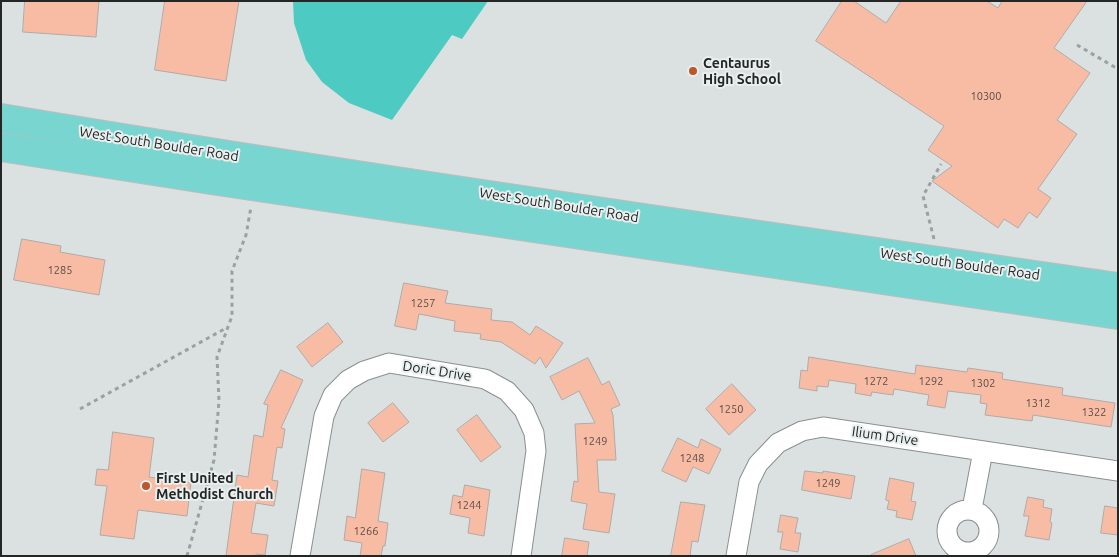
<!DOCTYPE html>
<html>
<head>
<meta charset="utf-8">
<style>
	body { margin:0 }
	#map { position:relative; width:1119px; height:557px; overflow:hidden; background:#dbe1e1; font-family:Ubuntu,sans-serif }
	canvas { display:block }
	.frame { position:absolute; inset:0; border:2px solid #242626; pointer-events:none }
</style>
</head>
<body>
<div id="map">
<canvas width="1119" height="557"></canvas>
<div class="frame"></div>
</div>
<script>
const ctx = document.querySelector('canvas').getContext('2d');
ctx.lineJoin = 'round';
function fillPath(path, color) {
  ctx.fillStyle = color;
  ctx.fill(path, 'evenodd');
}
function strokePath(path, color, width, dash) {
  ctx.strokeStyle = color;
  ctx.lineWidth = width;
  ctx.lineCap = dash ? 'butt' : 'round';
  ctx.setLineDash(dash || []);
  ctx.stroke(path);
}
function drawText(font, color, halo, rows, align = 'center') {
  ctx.font = font + ' Ubuntu,sans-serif';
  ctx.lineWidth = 4;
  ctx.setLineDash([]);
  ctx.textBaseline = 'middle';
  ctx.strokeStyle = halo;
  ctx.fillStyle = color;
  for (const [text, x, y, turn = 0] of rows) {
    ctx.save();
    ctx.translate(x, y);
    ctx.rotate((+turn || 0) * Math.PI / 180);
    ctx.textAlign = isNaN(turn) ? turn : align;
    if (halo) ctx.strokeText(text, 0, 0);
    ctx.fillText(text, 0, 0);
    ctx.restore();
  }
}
fillPath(new Path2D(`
	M293 1H488L462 39 452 35 392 120 349 103 322 82 306 60 294 23Z`), '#4dcac1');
const building = new Path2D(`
	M25 1H99L96 37 23 32Z
	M165 1H239L226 81 155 70Z
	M842 1H854L886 23 901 1H987L998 8 1002 1H1087L1054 48 1090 73 1057 120 1077 134 1038 189 1051 198 1037 218 1029 212 1018 228 1004 219 998 228 932 181 952 166 928 150 944 126 816 41Z
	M22 239 61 246 60 252 105 260 99 295 14 280Z
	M404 283 448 291 445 303 492 309 491 320 512 322 530 335 536 326 563 343 546 368 540 357 535 364 501 342 480 339 481 334 454 331 455 321 419 314 416 330 395 326Z
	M328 323 343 342 312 367 297 347Z
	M809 357 915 374 916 365 967 372 968 368 1003 373 1002 379 1063 388 1062 395 1115 403 1111 427 1033 415 1032 421 985 415 987 404 980 403 981 395 948 391 945 408 927 405 929 395 894 389 893 395 872 392 871 396 855 393 856 384 829 380 828 387 817 386V391L799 388 801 370 807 371Z
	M588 358 602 385 609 381 620 405 611 409 613 415 616 460H597L599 492 615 494 609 533 583 529 587 504 571 501 574 481 578 482 575 424 595 423 579 391 562 400 550 377Z
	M281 370 303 380 281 428 285 429 282 448 277 447 272 480 278 481 274 506 256 503 251 533 268 535 265 555 256 554V556H226L237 475 248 477 254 435 263 437 268 405 264 404Z
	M732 384 756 410 729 435 706 409Z
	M393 403 409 422 383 442 368 423Z
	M477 415 501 447 481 462 457 430Z
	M113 432 154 438 149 477 191 483 187 516 138 510 134 539 100 535 107 486 95 485 97 469 108 470Z
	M678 438 698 448 701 439 721 449 709 474 693 467 686 482 662 471Z
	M362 469 385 473 378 521 388 523 385 546H383L381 556H360L362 543 344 540 347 516 355 518Z
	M805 471 823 473V471L855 476 851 499 802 490Z
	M890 478 914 483 911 501 916 502 912 520 896 517 897 511 887 509 889 501 886 500Z
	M465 485 490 490 484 536 468 533 470 518 450 514 453 495 462 497Z
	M1028 497 1044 500 1043 507 1052 509 1050 522 1052 523 1049 540 1025 536 1029 516H1024Z
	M681 502 705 505 698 542 692 541 690 556H671Z
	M1105 506 1118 508V535L1101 533Z
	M781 515 798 518 795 533H801L798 552 780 549 783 532H778Z
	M565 538 589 542 587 556H562Z
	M909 539 916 556H871V555Z`);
fillPath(building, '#f8bca5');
strokePath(building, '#afaaa8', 1);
const minor = new Path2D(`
	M972 509 983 451
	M947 531a21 21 0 1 1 42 0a21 21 0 1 1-42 0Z
	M300 556 324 416 333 395 348 380 364 371 389 363 485 379 507 391 524 410 534 433 536 451 521 556
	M736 556 749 482 758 464 778 443 802 431 823 427 1118 471`);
const primary = new Path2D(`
	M1 118C372 180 745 233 1118 287
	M1 147 211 180 1118 315`);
strokePath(minor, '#8a908f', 21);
strokePath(primary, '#bdbebe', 30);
strokePath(new Path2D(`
	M1077 45 1118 69
	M934 239 923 196 941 164
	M80 409 228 327
	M187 556 214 460 219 401 217 357 232 316V271L246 235 251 207`), '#9ba0a0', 3, [4, 4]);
strokePath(minor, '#fff', 19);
strokePath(primary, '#79d5d0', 28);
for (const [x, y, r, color] of [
	[693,71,5,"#bd562b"],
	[146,486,5,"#bd562b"]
]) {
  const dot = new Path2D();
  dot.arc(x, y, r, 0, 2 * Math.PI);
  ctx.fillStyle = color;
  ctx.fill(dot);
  strokePath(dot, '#e8efee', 2);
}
drawText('11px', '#594c46', null, [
	["10300",986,96],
	["1285",60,270],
	["1257",423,303],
	["1272",876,381],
	["1292",931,381],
	["1302",983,383],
	["1312",1038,403],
	["1250",731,409],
	["1322",1094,412],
	["1249",595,441],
	["1248",692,458],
	["1249",828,483],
	["1244",469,505],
	["1266",366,531]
]);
drawText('bold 14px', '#242626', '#e8efee', [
	["Centaurus",703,63],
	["High School",703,79],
	["First United",156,478],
	["Methodist Church",156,494]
], 'left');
drawText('14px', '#242626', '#e8efee', [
	["West South Boulder Road",159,144,9],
	["West South Boulder Road",559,205,9],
	["West South Boulder Road",960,264,8],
	["Doric Drive",437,371,9],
	["Ilium Drive",885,436,8]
]);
</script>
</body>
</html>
